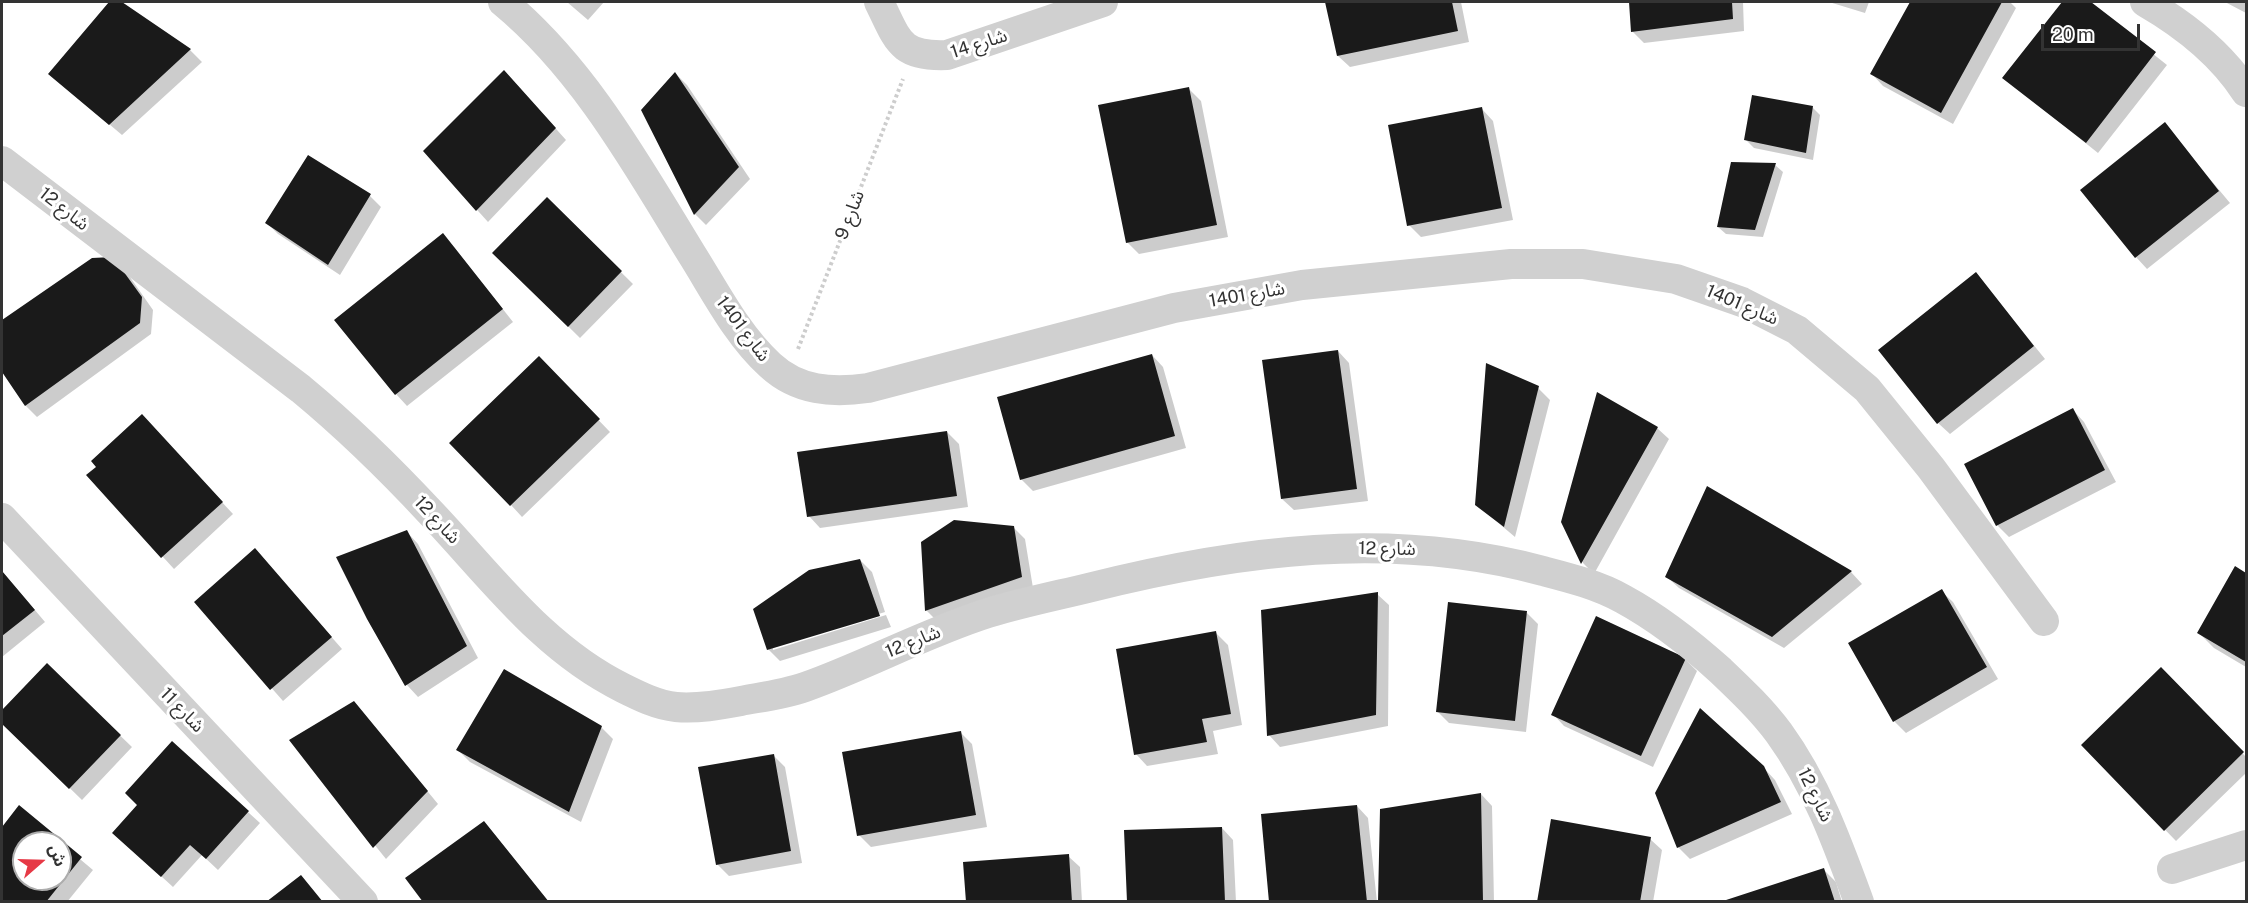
<!DOCTYPE html>
<html>
<head>
<meta charset="utf-8">
<style>
	body { margin:0 }
	#map { position:relative; width:2248px; height:903px; overflow:hidden; background:#fff; font-family:"Public Sans","Noto Sans Arabic",sans-serif }
	canvas { display:block }
	.frame { position:absolute; inset:0; border:3px solid #333; pointer-events:none }
	.north { position:absolute; left:12px; top:831px; width:60px; height:60px; box-sizing:border-box; background:#fff; border:2px solid #adadad; border-radius:50%; rotate:70deg; font-size:16px; font-weight:700; line-height:24px; text-align:center; color:#333 }
	.north::after { content:''; display:block; margin:auto; width:21px; height:27px; background:#e63946; clip-path:polygon(50% 0,100% 100%,50% 72%,0 100%) }
	.scale { position:absolute; left:2041px; top:24px; width:99px; height:27px; box-sizing:border-box; border:3px solid #333; border-top:0; padding-left:8px; font-size:18px; line-height:21px; white-space:nowrap; color:#333; -webkit-text-stroke:4px #fff; paint-order:stroke }
</style>
</head>
<body>
<div id="map">
<canvas width="2248" height="903"></canvas>
<div class="frame"></div>
<div class="north">ش</div>
<div class="scale">20 m</div>
</div>
<script>
const ctx = document.querySelector('canvas').getContext('2d');
ctx.lineJoin = 'round';
function fillPath(path, color) {
  ctx.fillStyle = color;
  ctx.fill(path, 'evenodd');
}
function strokePath(path, color, width, dash) {
  ctx.strokeStyle = color;
  ctx.lineWidth = width;
  ctx.lineCap = dash ? 'butt' : 'round';
  ctx.setLineDash(dash || []);
  ctx.stroke(path);
}
function drawText(font, color, halo, rows, align = 'center') {
  ctx.font = font + ' "Public Sans","Noto Sans Arabic",sans-serif';
  ctx.lineWidth = 6;
  ctx.setLineDash([]);
  ctx.textBaseline = 'middle';
  ctx.strokeStyle = halo;
  ctx.fillStyle = color;
  for (const [text, x, y, turn = 0] of rows) {
    ctx.save();
    ctx.translate(x, y);
    ctx.rotate((+turn || 0) * Math.PI / 180);
    ctx.textAlign = isNaN(turn) ? turn : align;
    if (halo) ctx.strokeText(text, 0, 0);
    ctx.fillText(text, 0, 0);
    ctx.restore();
  }
}
fillPath(new Path2D(`
	M111 2H119L190 50 202 62 122 135 50 74Z
	M567 2H604L588 20Z
	M1327 2H1461L1469 42 1350 67 1338 56Z
	M1630 2H1743L1744 31 1644 43 1632 31Z
	M1829 2H1869L1865 13Z
	M1911 2H2010L2016 8 1953 124 1883 86 1872 74Z
	M2064 2H2088L2167 65 2098 153 2004 78Z
	M2225 2H2246V13Z
	M676 74 687 85 750 179 706 225 695 214Z
	M516 84 566 140 488 222 425 152Z
	M1189 89 1201 101 1228 237 1139 254 1127 242Z
	M1812 107 1820 115 1813 160 1754 148 1746 140Z
	M1482 109 1493 121 1513 220 1421 237 1409 225Z
	M2164 124 2230 203 2147 269 2136 257Z
	M1775 165 1783 172 1763 237 1726 234 1718 227Z
	M370 196 381 207 340 275 278 234 267 223Z
	M547 199 633 284 580 338 494 253Z
	M454 247 513 322 407 406 396 394Z
	M93 259 125 270 153 310 151 334 37 417 26 406 2 369V322Z
	M1976 274 2045 359 1950 434 1938 423Z
	M1338 351 1349 363 1368 501 1294 510 1282 499Z
	M1152 355 1163 367 1186 448 1033 491 1021 479Z
	M539 358 610 432 522 517 511 505Z
	M1538 388 1550 400 1515 537 1477 505Z
	M2073 410 2084 422 2116 482 2009 537 1997 525Z
	M153 428 233 514 174 569 89 476Z
	M1657 428 1669 439 1594 574 1583 563 1563 521Z
	M947 432 959 444 968 507 820 528 809 516Z
	M1708 488 1851 572 1862 584 1784 648 1679 588 1667 577Z
	M1013 527 1025 539 1033 588 938 622 926 610Z
	M407 532 418 544 478 658 418 697 407 685 368 618Z
	M860 560 872 572 885 612 773 647V650L886 615 891 627 780 661 768 649Z
	M266 562 342 649 283 701 196 602Z
	M2236 568 2246 575V667L2214 648 2199 633Z
	M2 571 45 622 2 657Z
	M1941 591 1953 602 1998 679 1906 733 1894 721Z
	M1377 594 1389 605 1388 726 1280 747 1269 735Z
	M1527 613 1538 624 1526 732 1449 723 1437 711Z
	M1216 633 1228 645 1242 725 1213 731 1218 754 1147 766 1136 754Z
	M1685 659 1697 671 1653 767 1564 726 1553 714Z
	M47 665 132 747 82 800 2 722V712Z
	M2161 669 2246 757V773L2176 841 2083 745Z
	M354 702 438 804 386 859 291 741Z
	M601 727 613 739 581 822 470 762 458 750Z
	M960 732 972 744 987 827 871 847 859 835Z
	M172 743 260 823 218 870 202 855 173 887 126 844Z
	M773 755 785 767 802 863 729 876 717 864Z
	M1763 767 1775 780 1792 814 1690 859 1678 847Z
	M1481 794 1492 806 1494 902H1379Z
	M1357 806 1368 818 1377 902H1271Z
	M19 808 93 870 67 902H2V830ZM24 843H60V879H24Z
	M484 823 495 835 549 902H425Z
	M1222 828 1233 840 1236 902H1129Z
	M1650 839 1662 850 1653 902H1538Z
	M1068 856 1080 867 1082 902H967Z
	M1824 870 1836 882 1842 902H1727Z`), '#0003');
fillPath(new Path2D(`
	M109 2H122L191 49 109 125 48 74Z
	M1325 2H1452L1458 31 1337 56Z
	M1629 2H1732L1733 19 1631 32Z
	M1910 2H2002L1941 113 1870 74Z
	M2062 2H2091L2156 52 2086 143 2002 78Z
	M504 70 556 128 476 211 423 151Z
	M675 72 739 167 694 215 641 110Z
	M1189 87 1217 225 1126 243 1098 105Z
	M1752 95 1813 106 1806 153 1744 140Z
	M1482 107 1502 208 1407 226 1388 125Z
	M2165 122 2219 191 2135 258 2080 190Z
	M308 155 371 194 328 265 265 223Z
	M1731 162 1776 163 1755 230 1717 227Z
	M547 197 622 271 568 327 492 253Z
	M443 233 503 309 395 395 334 320Z
	M113 257 142 297 140 323 25 406 2 372V320L92 258Z
	M1976 272 2034 346 1937 424 1878 350Z
	M1338 350 1357 489 1281 499 1262 360Z
	M1152 354 1175 436 1020 480 997 397Z
	M539 356 600 419 510 506 449 443Z
	M1486 363 1539 386 1504 527 1475 505Z
	M1597 392 1658 427 1581 564 1561 522Z
	M2073 408 2105 470 1996 526 1964 464Z
	M142 414 223 502 161 558 86 475 96 467 91 461Z
	M947 431 957 496 807 517 797 452Z
	M1707 486 1852 571 1772 637 1665 577Z
	M954 520 1014 526 1022 577 925 611 921 542Z
	M407 530 467 646 405 686 367 619 336 557Z
	M255 548 332 637 270 690 194 602Z
	M860 559 880 616 767 650 753 609 809 570Z
	M2235 566 2246 573V662L2197 633Z
	M2 571 35 610 2 636Z
	M1942 589 1987 667 1893 722 1848 643Z
	M1378 592 1376 715 1267 736 1261 610Z
	M1448 602 1527 611 1515 721 1436 712Z
	M1596 616 1686 658 1641 756 1551 715Z
	M1216 631 1231 714 1202 719 1207 742 1134 755 1116 649Z
	M47 663 121 735 69 789 2 724V710Z
	M2161 667 2244 752 2164 831 2081 745Z
	M504 669 602 726 569 812 456 750Z
	M354 701 428 791 373 848 289 740Z
	M1700 708 1764 766 1781 802 1677 848 1655 793Z
	M961 731 976 815 857 836 842 752Z
	M172 741 249 811 206 859 190 845 161 877 112 833 137 805 125 793Z
	M774 754 791 851 716 865 698 767Z
	M1481 793 1483 902H1378L1380 809Z
	M19 805 82 857 46 902H2V827ZM24 843H60V879H24Z
	M1357 805 1367 902H1269L1261 814Z
	M1551 819 1651 837 1640 902H1537Z
	M484 821 549 902H423L405 878Z
	M1222 827 1225 902H1127L1124 830Z
	M1069 854 1072 902H966L963 862Z
	M1824 868 1835 902H1723V901Z
	M301 875 323 902H266Z`), '#1a1a1a');
strokePath(new Path2D(`
	M798 349 903 79`), '#cdcdcd', 4, [3, 3]);
strokePath(new Path2D(`
	M503 2C584 69 637 165 691 253 715 291 737 335 770 365 798 391 832 393 868 388L1174 308 1302 285 1511 264H1583L1676 279 1742 302 1797 330 1867 389 1931 468 2044 621
	M879 2C898 40 899 57 947 55L1103 2
	M2145 2C2183 24 2222 55 2246 92
	M2 161 301 389C347 427 389 468 430 512 490 575 542 648 623 688 639 696 657 705 676 707 697 709 720 705 741 701 762 697 785 694 805 687 867 665 925 633 988 613 1021 603 1055 596 1088 588 1239 550 1390 530 1543 571 1570 578 1598 585 1623 599 1658 618 1691 644 1721 671 1741 690 1762 710 1779 733 1816 784 1837 842 1859 902
	M2 518 363 902
	M2172 869 2246 845`), '#d0d0d0', 30);
drawText('18px', '#333', '#fff', [
	["شارع 14",979,44,-18],
	["شارع 12",64,209,38],
	["شارع 9",850,215,-69],
	["شارع 1401",1247,295,-10],
	["شارع 1401",1742,305,23],
	["شارع 1401",743,329,53],
	["شارع 12",437,520,47],
	["شارع 12",1387,549,1],
	["شارع 12",913,642,-22],
	["شارع 11",182,710,46],
	["شارع 12",1815,795,64]
]);
</script>
</body>
</html>
